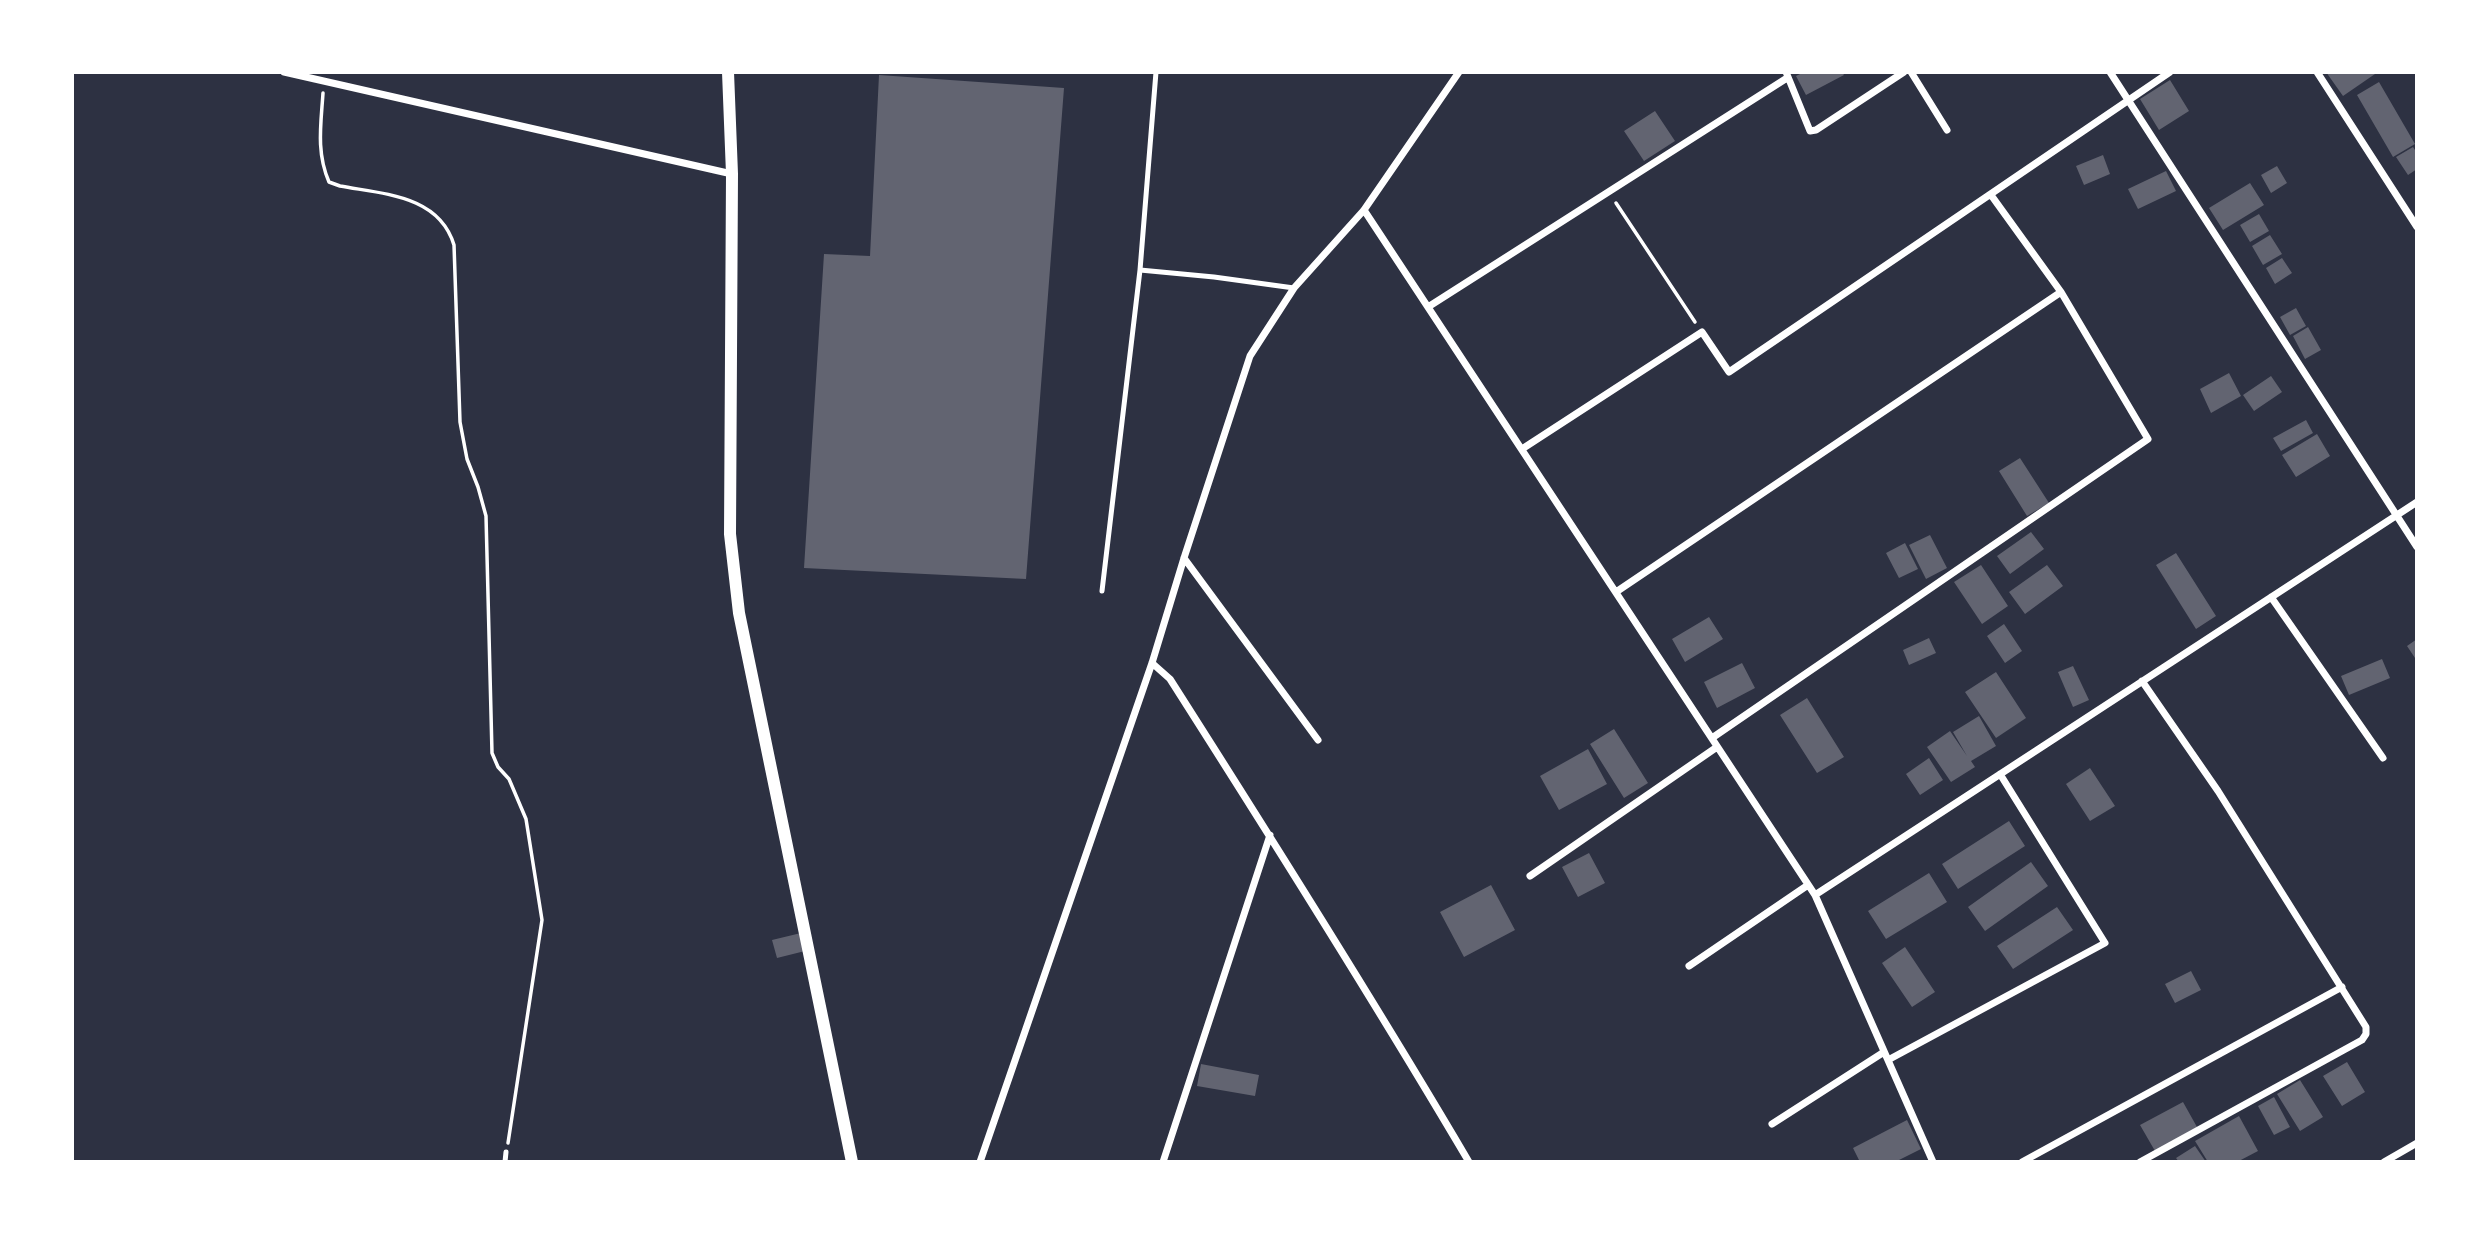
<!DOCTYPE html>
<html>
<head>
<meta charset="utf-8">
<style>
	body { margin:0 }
	#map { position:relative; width:2489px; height:1234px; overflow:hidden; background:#2d3142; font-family:"PT Sans",sans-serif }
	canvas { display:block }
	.frame { position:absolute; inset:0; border:74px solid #fff; pointer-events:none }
</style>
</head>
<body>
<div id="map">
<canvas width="2489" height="1234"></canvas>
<div class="frame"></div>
</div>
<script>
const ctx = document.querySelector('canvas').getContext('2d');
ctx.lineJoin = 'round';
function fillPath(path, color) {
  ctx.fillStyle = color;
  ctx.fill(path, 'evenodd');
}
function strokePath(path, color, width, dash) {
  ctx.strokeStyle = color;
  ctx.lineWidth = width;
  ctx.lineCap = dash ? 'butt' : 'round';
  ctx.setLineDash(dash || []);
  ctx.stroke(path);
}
fillPath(new Path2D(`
	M1804 72H1842L1844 75 1806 95 1796 76Z
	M2326 72H2373L2375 74 2343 96Z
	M879 75 1064 88 1026 579 804 568 824 254 870 256Z
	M2170 80 2189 111 2159 130 2140 99Z
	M2379 82 2415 144 2393 157 2357 95Z
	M1655 111 1675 141 1644 161 1624 131Z
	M2413 147 2417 153V169L2408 175 2396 157Z
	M2103 155 2110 174 2084 185 2076 166Z
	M2277 166 2287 183 2271 193 2261 175Z
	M2166 171 2176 191 2138 209 2128 189Z
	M2250 183 2264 205 2223 230 2209 208Z
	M2259 214 2269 231 2250 242 2240 225Z
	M2270 235 2282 254 2263 265 2252 246Z
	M2282 258 2292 273 2275 284 2266 268Z
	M2296 308 2306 326 2290 335 2280 317Z
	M2308 327 2321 350 2305 359 2293 336Z
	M2229 373 2241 396 2211 413 2200 389Z
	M2271 376 2282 392 2254 411 2243 395Z
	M2306 420 2313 433 2281 451 2273 438Z
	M2317 434 2330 456 2296 477 2282 455Z
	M2020 458 2049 503 2027 516 1999 471Z
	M2031 532 2044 549 2010 574 1997 556Z
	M1930 535 1947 568 1926 579 1909 545Z
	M1905 543 1918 569 1899 578 1886 553Z
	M2176 553 2216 616 2196 629 2156 565Z
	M1981 565 2008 606 1982 624 1954 582Z
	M2047 565 2063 586 2025 614 2009 592Z
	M1709 617 1723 639 1685 662 1672 639Z
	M2004 624 2022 651 2005 663 1987 636Z
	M1929 638 1936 653 1909 665 1903 650Z
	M2417 639V661L2407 646Z
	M2382 659 2390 678 2349 695 2341 676Z
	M1742 663 1755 688 1717 708 1704 682Z
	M2073 666 2089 700 2073 707 2058 672Z
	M1996 672 2026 718 1996 738 1965 692Z
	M1807 698 1844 757 1817 773 1780 715Z
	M1979 716 1996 746 1971 761 1975 767 1951 782 1927 747 1950 731 1967 756 1953 732Z
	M1614 729 1648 783 1624 798 1590 744Z
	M1588 749 1607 784 1559 810 1540 776Z
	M1929 758 1943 780 1920 795 1906 774Z
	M2090 768 2115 806 2090 821 2066 784Z
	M2009 821 2025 846 1958 889 1942 864Z
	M1589 853 1605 883 1578 897 1562 867Z
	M2031 862 2048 886 1985 931 1968 907Z
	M1929 873 1947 902 1886 939 1868 911Z
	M1491 885 1515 930 1464 957 1440 912Z
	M2057 907 2073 930 2013 969 1997 946Z
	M801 933 805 951 777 958 772 940Z
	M1905 947 1935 992 1912 1007 1882 963Z
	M2191 971 2201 990 2175 1003 2165 984Z
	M2347 1062 2365 1092 2342 1106 2323 1076Z
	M1201 1064 1259 1075 1255 1096 1197 1086Z
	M2300 1080 2323 1117 2300 1131 2277 1094Z
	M2274 1097 2290 1127 2274 1135 2258 1106Z
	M2183 1102 2197 1127 2155 1151 2140 1125Z
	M2239 1116 2258 1151 2237 1162H2208L2195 1141Z
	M1907 1120 1921 1149 1895 1162H1860L1853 1148Z
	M2195 1146 2206 1162H2179L2176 1158Z`), '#626471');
strokePath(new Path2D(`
	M323 93C321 124 316 152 329 182L340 186C383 194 439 195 454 245L460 422 467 459 478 487 486 516 492 753 498 767 509 779 526 819 542 920 508 1143
	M1616 203 1695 322`), '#fff', 3.5);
strokePath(new Path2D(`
	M1140 270 1156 72
	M1102 591 1140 270 1214 277 1294 288
	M505 1162 506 1152`), '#fff', 5);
strokePath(new Path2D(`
	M284 72 732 174
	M1786 72 1810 131 1816 130 1904 72
	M1911 72 1947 130
	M2110 72 2417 547
	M2317 72 2417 227
	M1364 210 1815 895 1933 1162
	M1428 307 1787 78
	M1522 449 1702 332 1729 372 2170 72
	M1184 558 1318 740
	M1616 592 2061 292
	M2271 597 2383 758
	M1152 663 1170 679C1272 839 1373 999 1469 1162
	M1712 738 2148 439 2061 292 1991 195
	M1530 876 1717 747
	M1815 895 2417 502
	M1689 966 1808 885
	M1888 1060 2105 943 2000 774
	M1772 1124 1884 1052
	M980 1162 1152 663 1184 558 1250 356 1294 288 1364 210 1459 72
	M1163 1162 1270 835
	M2022 1162 2342 987
	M2140 1162 2362 1040 2366 1034V1027L2218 791 2142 681
	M2384 1162 2417 1143`), '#fff', 7);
strokePath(new Path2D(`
	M728 72 732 174 730 534 739 613 852 1162`), '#fff', 12);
</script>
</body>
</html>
